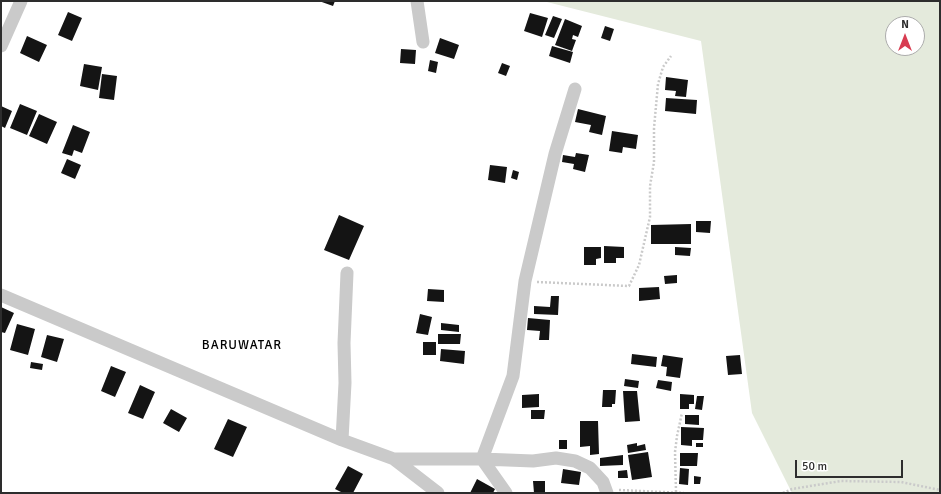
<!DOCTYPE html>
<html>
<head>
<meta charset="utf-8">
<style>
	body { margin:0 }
	#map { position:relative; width:941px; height:494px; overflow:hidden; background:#fff; font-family:Signika,sans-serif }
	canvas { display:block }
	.frame { position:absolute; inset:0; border:2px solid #2d2d2d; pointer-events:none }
	.north { position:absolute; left:885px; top:16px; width:40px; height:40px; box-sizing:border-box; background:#fff; border:1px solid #ababab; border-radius:50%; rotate:0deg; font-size:11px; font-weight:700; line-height:16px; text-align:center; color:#2d2d2d }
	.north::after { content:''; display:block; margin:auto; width:14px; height:18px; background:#d83c51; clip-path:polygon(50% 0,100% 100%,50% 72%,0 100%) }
	.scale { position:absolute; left:795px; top:460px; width:108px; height:18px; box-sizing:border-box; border:2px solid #2d2d2d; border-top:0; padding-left:5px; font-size:12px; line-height:14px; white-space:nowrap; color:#2d2d2d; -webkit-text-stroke:3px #fff; paint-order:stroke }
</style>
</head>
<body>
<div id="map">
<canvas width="941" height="494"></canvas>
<div class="frame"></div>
<div class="north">N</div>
<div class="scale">50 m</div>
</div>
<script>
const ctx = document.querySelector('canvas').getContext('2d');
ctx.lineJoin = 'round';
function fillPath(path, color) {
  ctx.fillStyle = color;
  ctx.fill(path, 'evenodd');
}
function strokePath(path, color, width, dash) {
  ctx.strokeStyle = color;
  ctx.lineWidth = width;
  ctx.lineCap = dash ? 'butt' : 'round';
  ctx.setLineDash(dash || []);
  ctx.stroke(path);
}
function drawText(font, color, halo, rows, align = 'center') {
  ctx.font = font + ' Signika,sans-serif';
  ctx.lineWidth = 4;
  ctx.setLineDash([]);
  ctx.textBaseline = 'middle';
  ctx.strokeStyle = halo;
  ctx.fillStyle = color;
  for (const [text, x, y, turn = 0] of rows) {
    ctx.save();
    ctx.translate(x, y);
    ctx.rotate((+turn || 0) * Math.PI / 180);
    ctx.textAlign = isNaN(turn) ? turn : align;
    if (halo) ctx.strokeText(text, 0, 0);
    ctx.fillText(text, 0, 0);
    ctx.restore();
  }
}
fillPath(new Path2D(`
	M543 1H940V493H792L752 413 701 41ZM893 24H917V48H893Z`), '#e4eadc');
fillPath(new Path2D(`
	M319 1H335L333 6Z
	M68 12 82 18 72 41 58 35Z
	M530 13 548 18 542 37 524 31Z
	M553 16 562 19 554 38 545 35Z
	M565 19 582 26 578 37 573 35 572 39 576 40 572 51 555 45Z
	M605 26 614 29 610 41 601 38Z
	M27 36 47 45 39 62 20 53Z
	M440 38 459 45 454 59 435 53Z
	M552 46 573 52 570 63 549 56Z
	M401 49 416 50 415 64 400 63Z
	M430 60 438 62 436 73 428 71Z
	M502 63 510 66 506 76 498 73Z
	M84 64 102 67 98 90 80 86Z
	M102 74 117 76 114 100 99 98Z
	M666 77 688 80 686 97 675 96 676 91 665 90Z
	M666 98 697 100 696 114 665 111Z
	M20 104 37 111 27 135 10 128Z
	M1 106 12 111 5 128 1 126Z
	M578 109 606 116 602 135 589 132 591 125 575 122Z
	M39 114 57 122 47 144 29 136Z
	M73 125 90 132 82 153 74 150 72 156 62 153Z
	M612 131 638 135 636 149 623 147 622 153 609 151Z
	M576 153 589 155 585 172 573 169 574 164 562 162 563 155 575 157Z
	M67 159 81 165 75 179 61 173Z
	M490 165 507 167 505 183 488 180Z
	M513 170 519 172 517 180 511 178Z
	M339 215 364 226 349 260 324 250Z
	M696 221H711L710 233 696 232Z
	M691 224V244H651V225Z
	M604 246 624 247V258H616V263H604Z
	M584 247H601V258L596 259V265H584Z
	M675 247 691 248 690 256 675 255Z
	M677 275V283L665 284 664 276Z
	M659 287 660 299 639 301V288Z
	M428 289 444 290V302L427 301Z
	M551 296H559L558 315 534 314V306L550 307Z
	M1 307 14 313 5 333 1 332Z
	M420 314 432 317 428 335 416 333Z
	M528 318 550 320 549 340H539L540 331 527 330Z
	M441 323 459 325V332L441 330Z
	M17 324 35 329 28 355 10 350Z
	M438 334H461L460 344H438Z
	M47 335 64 339 57 362 41 357Z
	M423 342H436V355H423Z
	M441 349 465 351 464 364 440 361Z
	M632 354 657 357 656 367 631 364Z
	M663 355 683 358 680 378 666 376 667 367 661 366Z
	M740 355 742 374 728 375 726 356Z
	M31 362 43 364 42 370 30 368Z
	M111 366 126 372 115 397 101 391Z
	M625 379 639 381 638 388 624 386Z
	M658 380 672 382 671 391 656 388Z
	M140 385 155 392 143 419 128 413Z
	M603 390H616L615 404H612V407H602Z
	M623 391H637L640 421 625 422Z
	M539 394V407L522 408V395Z
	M680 394 694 395V404H689V409H680Z
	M697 396H704L702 410 695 409Z
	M171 409 187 418 179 432 163 423Z
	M531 410H545L544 419H531Z
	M685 415H699V425L685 424Z
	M228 419 247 427 233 457 214 449Z
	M580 421H598L599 454 590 455V446L580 447Z
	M681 427 704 428 703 440H692V446L681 445Z
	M559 440H567V449H559Z
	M637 443V446L645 444 646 450 628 453 627 445Z
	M696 443H703V447H696Z
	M648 452 652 477 632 480 628 455Z
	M680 453H698L697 466H680Z
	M623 455V465L600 466V458Z
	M348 466 363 474 353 493H343L335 489Z
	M680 468 689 469 688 485 679 484Z
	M563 469 581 472 579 485 561 483Z
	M627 470 628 478H618V471Z
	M694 476 701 477 700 484H694Z
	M477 479 495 489 493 493H470Z
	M533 481H545V493H534Z`), '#141414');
strokePath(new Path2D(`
	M537 282 629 286 639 265 650 217V186L654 162V128L658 84 663 67 671 56
	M619 490 684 493
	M676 492 675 452 677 436 682 413
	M783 493 792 489 841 481 901 482 940 490`), '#cacaca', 2.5, [2, 2]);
strokePath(new Path2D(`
	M417 1 423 42
	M1 46 21 1
	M1 295 342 440 394 459H482L533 461 556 458 575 461 590 468 603 482 607 493
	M342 440 345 383 344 343 347 273
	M394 459 438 493
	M506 493 482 459 513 376 525 281 555 154 575 89`), '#cacaca', 13);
ctx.letterSpacing = '1px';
drawText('13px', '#000', '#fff', [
	["BARUWATAR",242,346]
]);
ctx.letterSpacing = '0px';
</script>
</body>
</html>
